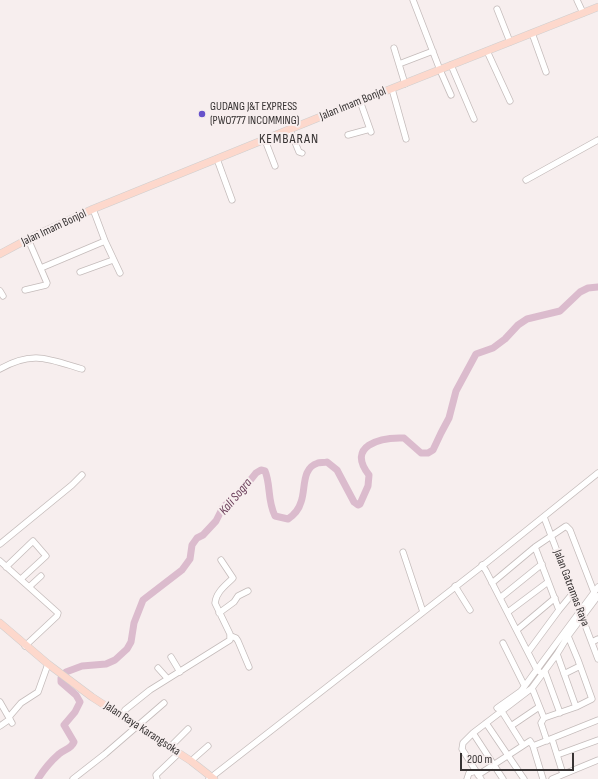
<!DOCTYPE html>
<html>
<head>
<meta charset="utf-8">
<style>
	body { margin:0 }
	#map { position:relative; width:598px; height:779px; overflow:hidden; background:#f7eeee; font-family:"Sofia Sans Condensed",sans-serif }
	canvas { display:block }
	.scale { position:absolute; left:460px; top:753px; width:114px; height:18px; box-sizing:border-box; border:2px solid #373333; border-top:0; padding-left:5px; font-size:12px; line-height:14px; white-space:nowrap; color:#373333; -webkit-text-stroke:3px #f7eeee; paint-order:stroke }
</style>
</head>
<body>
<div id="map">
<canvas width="598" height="779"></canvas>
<div class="scale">200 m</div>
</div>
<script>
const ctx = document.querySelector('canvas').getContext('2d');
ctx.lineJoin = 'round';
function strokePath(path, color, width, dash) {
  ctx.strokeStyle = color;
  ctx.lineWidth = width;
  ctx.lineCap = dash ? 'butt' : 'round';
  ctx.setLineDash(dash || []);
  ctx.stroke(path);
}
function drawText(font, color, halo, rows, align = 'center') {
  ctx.font = font + ' "Sofia Sans Condensed",sans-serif';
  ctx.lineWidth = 4;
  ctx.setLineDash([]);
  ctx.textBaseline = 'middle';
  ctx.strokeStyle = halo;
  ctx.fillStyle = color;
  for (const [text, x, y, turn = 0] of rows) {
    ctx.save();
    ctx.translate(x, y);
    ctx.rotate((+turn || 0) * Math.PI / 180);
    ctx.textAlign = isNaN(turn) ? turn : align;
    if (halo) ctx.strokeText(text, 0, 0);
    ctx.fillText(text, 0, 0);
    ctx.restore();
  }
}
strokePath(new Path2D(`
	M38 779C44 769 51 761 59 754 65 749 71 749 74 742L64 725 75 712 80 702 76 695 61 682V678L66 672 82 666 106 664 115 660 127 649 131 642 134 623 143 600 182 570 190 559 192 545 197 538 203 535 216 521 223 507 240 493 256 473 261 470 265 471C271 485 267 500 275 516L288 519C294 515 299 509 301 502 306 489 301 468 318 463 320 462 324 463 327 462L337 470 354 502 358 505 360 504 368 486 369 475C346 446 380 437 404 438L421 453H428L433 450 441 433 449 418 456 391 476 354 493 348 505 339 518 325 527 319 560 311 580 292 588 288 598 287`), '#dbbbcd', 7);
const minor = new Path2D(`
	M413 0 440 70 451 95
	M577 0 583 13
	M497 9 510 42
	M532 33 546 72
	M394 48 405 84
	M487 51 510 101
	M399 64 433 51
	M451 65 474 119
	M392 89 406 139
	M360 101 371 132
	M290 130 299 152 302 153
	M348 135 370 129
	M265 140 275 166
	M217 159 232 200
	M526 180 598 140
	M105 241 120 273
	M41 268 105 241 93 209
	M80 272 113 260
	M25 290 46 285 47 283 28 239
	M0 291 3 296
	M0 369C32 350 49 359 82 369
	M544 517 598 659
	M0 544 72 485 82 475
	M535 547 559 610
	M403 552 423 612
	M0 561 58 613 57 616 25 646
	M482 565 486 571 537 670 540 672
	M6 567 33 541 46 556 21 579
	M492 583 535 547 566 526 570 530 594 592
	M455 586 470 610
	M29 587 41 576
	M500 598 542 564
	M508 612 548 582
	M219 613 234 602 238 596 248 591
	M517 630 555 598
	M231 636 236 638 238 641 249 667
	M592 642 598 639
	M503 643 524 685
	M528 652 559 610 573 593
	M557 654 576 707
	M171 657 180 672
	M158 668 167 678
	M545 672 560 713
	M564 674 580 666
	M532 688 544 718 576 707 592 699 578 660 568 636
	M0 702 12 723
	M497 708 521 691 598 587
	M501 710 523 745
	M122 715 125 710 150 690 230 640V634L215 603C216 592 226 585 233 578L221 560
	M9 717 21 703 38 692 48 664
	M544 718 541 723 547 741
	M486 723 524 779
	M0 726 10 719
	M511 726 539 707
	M473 733 503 779
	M552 739 563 774
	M533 746 598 720
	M170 747 188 729
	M557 755 598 740
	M191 761 208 746
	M478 775 530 741 533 746 543 779
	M73 779 105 754 164 703
	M157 779 156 775 158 773 179 753
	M209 779 486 563 598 473
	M467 779 469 773 476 771
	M481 779 462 749 463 743 473 733 532 688 557 654 568 636 598 596
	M552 779 598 760`);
const major = new Path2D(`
	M0 254 28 239 93 209 320 117 598 7
	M0 623 48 664 92 697 191 761 214 779`);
strokePath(minor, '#c4bbba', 7);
strokePath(major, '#cfcece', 8);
strokePath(minor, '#fff', 5.5);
strokePath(major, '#fdd8cc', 7);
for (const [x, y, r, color] of [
	[202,114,4,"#6752cb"]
]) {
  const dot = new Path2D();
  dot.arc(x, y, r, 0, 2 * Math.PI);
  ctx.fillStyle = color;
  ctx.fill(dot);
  strokePath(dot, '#f7eeee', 1.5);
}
drawText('12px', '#373333', '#f7eeee', [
	["Jalan Imam Bonjol",353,104,-22],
	["Jalan Imam Bonjol",54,228,-25],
	["Jalan Gatramas Raya",571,588,69],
	["Jalan Raya Karangsoka",142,729,33]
]);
drawText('12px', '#373333', '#f7eeee', [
	["GUDANG J&T EXPRESS",210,107],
	["(PWO777 INCOMMING)",210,121]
], 'left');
drawText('italic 13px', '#6a3d59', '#f7eeee', [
	["Kali Sogra",236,497,-50]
]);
ctx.letterSpacing = '1px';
drawText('14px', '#373333', '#f7eeee', [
	["KEMBARAN",289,139]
]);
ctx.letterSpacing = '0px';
</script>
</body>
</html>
